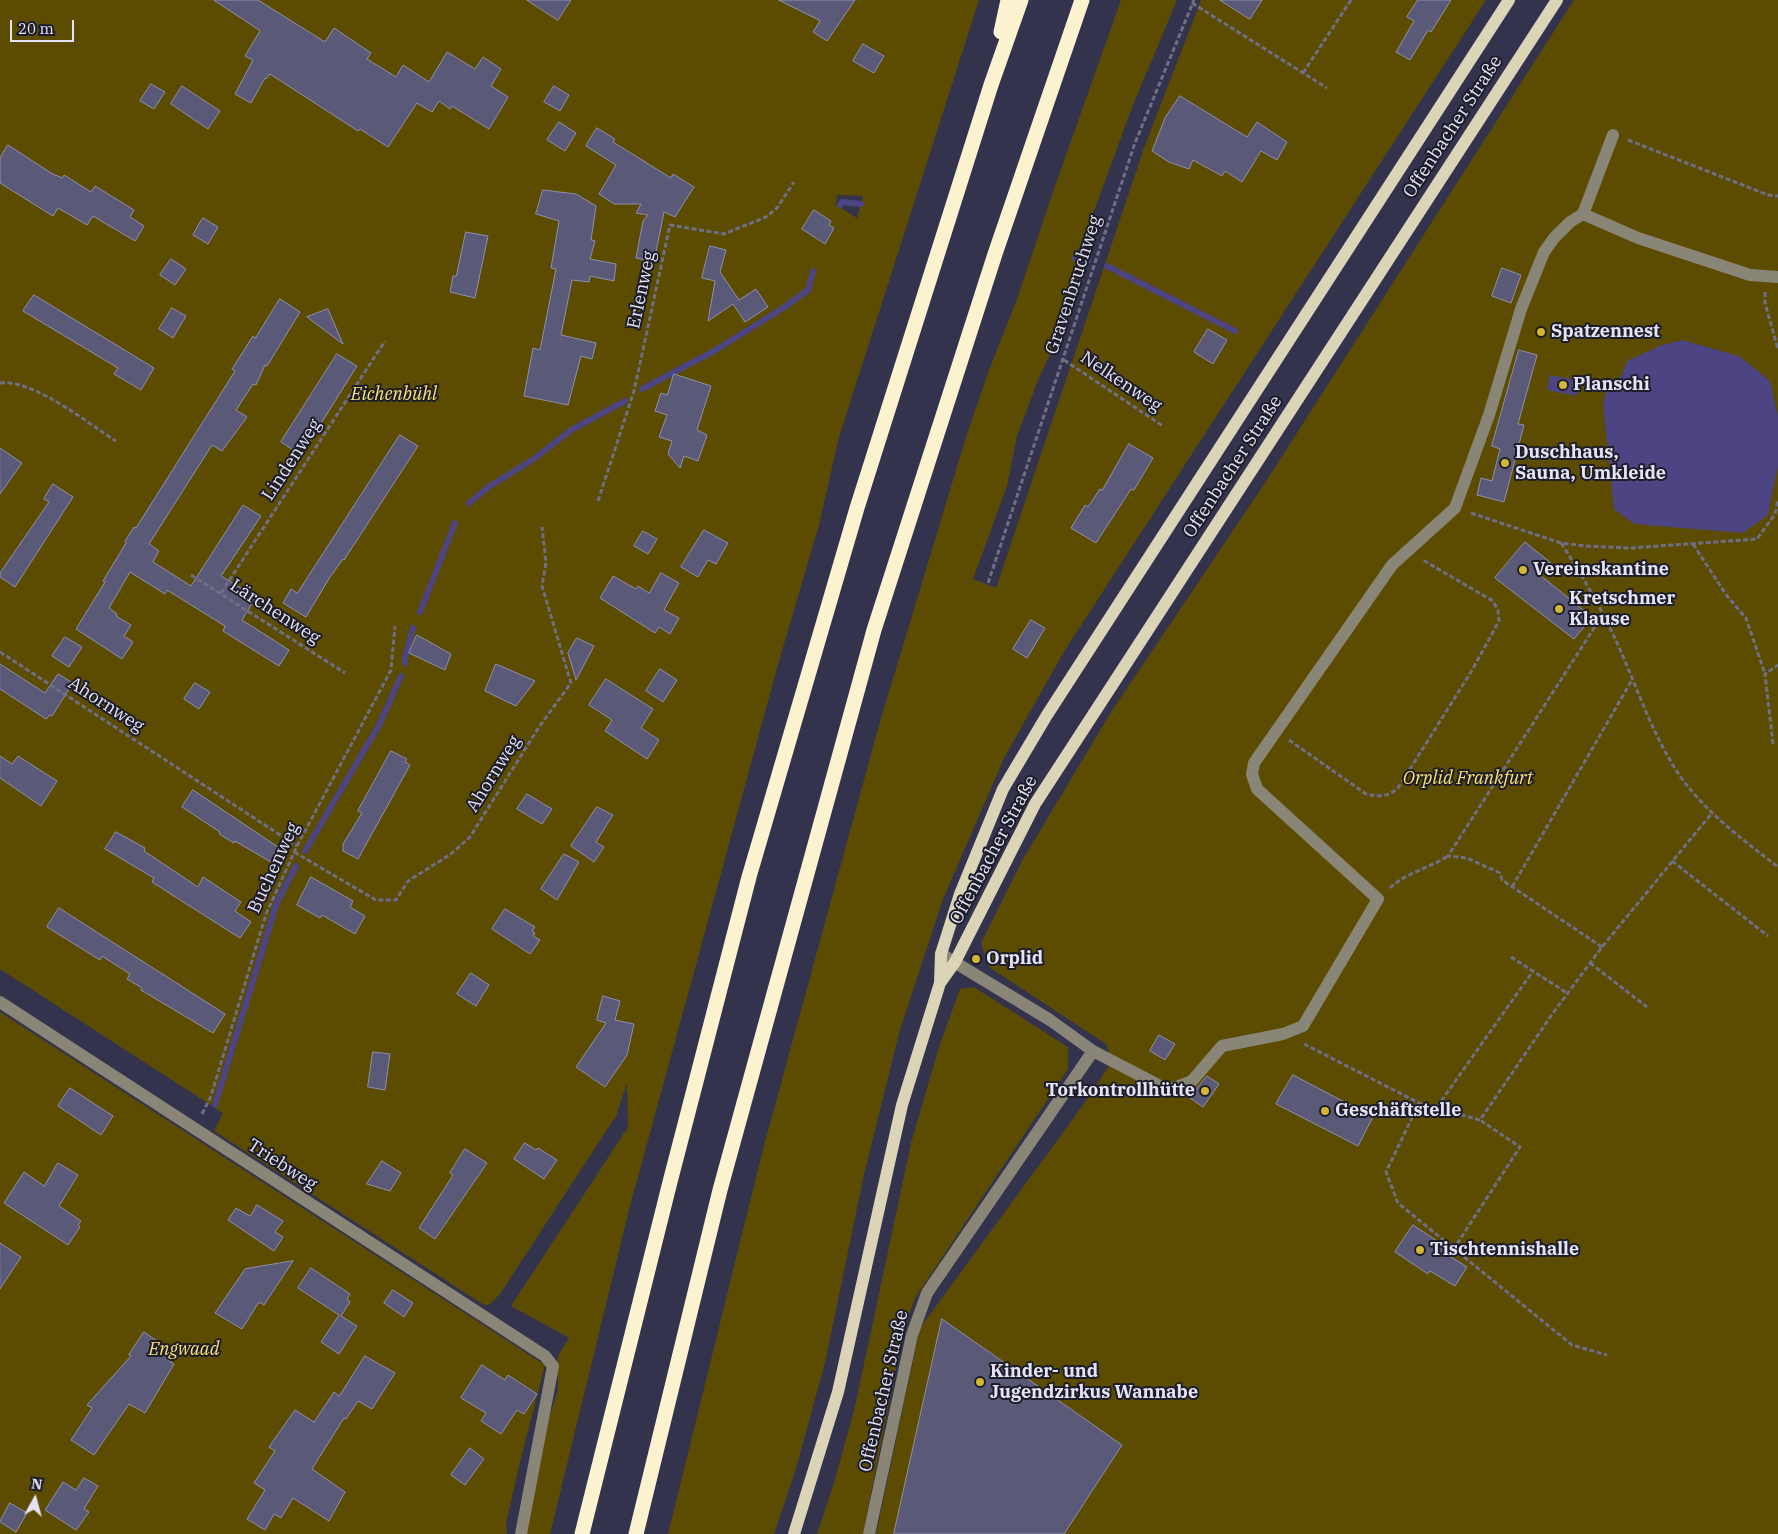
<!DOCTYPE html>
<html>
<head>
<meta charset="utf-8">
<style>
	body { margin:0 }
	#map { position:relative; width:1778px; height:1534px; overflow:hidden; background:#34334e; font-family:"IBM Plex Serif",serif }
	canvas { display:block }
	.north { position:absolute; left:10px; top:1474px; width:50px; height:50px; -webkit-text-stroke:4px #1d1c29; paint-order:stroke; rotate:7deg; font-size:14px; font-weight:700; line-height:20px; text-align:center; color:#e5e4f6 }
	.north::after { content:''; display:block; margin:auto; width:18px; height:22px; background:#e5e4f6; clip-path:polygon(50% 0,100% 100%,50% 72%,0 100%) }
	.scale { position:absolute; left:10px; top:20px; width:64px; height:22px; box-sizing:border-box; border:2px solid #e5e4f6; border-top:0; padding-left:6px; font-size:15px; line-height:18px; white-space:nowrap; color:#e5e4f6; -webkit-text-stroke:4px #1d1c29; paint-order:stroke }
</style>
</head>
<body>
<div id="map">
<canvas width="1778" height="1534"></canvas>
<div class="north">N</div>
<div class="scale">20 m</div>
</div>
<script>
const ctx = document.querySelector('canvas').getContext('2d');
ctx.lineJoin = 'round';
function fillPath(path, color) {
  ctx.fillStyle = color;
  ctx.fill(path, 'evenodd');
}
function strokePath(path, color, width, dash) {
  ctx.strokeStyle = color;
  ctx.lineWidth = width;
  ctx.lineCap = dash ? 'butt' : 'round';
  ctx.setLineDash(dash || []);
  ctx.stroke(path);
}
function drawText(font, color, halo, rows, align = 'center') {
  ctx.font = font + ' "IBM Plex Serif",serif';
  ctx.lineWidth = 4;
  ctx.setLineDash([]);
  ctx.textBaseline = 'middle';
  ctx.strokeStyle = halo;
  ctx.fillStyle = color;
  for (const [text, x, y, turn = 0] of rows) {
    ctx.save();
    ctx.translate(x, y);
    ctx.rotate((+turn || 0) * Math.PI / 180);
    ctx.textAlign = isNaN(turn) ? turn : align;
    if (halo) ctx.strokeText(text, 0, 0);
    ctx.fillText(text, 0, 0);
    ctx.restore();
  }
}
fillPath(new Path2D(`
	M0 0H979L839 437 819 525 779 661 630 1206 550 1534H526L546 1427 558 1390V1356L569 1338 511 1306 628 1127 627 1083 616 1116 500 1294 489 1305H484L214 1131 223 1113 0 969ZM837 195 863 196 857 218 836 205Z
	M1121 0H1177L1133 105 1083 241C1075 253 1073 261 1079 275L1057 339 1038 380 1017 436 1007 486 973 579 996 588 1144 148 1201 0H1486L1065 650 1005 756 943 899 899 1033 863 1179 825 1363 795 1472 774 1534H668L762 1153 879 725 966 437 989 370 1016 302 1055 186Z
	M1574 0H1778V1534H876L920 1328 1094 1090 1112 1060 1106 1044 989 967 981 943 1022 861 1111 712 1263 486Z
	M974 987 1068 1047V1069L915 1298 904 1328 863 1534H817L833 1486 854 1411 911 1143 939 1047 960 989Z
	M0 1012 545 1365 521 1458 506 1523 507 1534H0Z`), '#5b4c01');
fillPath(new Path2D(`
	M1682 340 1739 356 1770 381 1778 416V466L1768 515 1743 533 1634 524 1614 509 1603 404 1607 387 1622 375 1627 361 1662 345Z
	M1550 375 1580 381 1577 396 1547 390Z`), '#4c4483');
strokePath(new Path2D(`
	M840 205 842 202 861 204
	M1075 258 1088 260
	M1107 266 1235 331
	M642 389 714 351 783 308 808 290 813 271
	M469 503 490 486 535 458 571 430 625 401
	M420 612 455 523
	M405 663V656L413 628
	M305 851 379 725 401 676
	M215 1105 277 902 296 866`), '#4c4483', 6);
const building = new Path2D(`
	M214 0H258L325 42 334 28 371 53 367 59 396 77 403 65 429 82 447 52 475 69 483 57 501 69 491 86 508 97 489 129 452 106 450 109 439 101 432 112 417 103 388 147 360 129 358 131 270 74 266 79 265 78 251 103 235 94 253 60 245 56 260 31Z
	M527 0H571L558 20Z
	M779 0H855L827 41 813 32 820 21Z
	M1220 0H1262L1250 19Z
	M1418 0H1451L1431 32 1428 30 1410 60 1396 52 1414 21 1407 17Z
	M863 44 884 56 874 73 853 61Z
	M151 84 165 92 154 109 140 101Z
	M182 86 220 111 208 129 171 104Z
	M554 86 569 95 560 111 544 102Z
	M1180 96 1247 137 1257 122 1287 142 1277 160 1261 151 1242 182 1225 171 1222 176 1193 160 1189 169 1169 162 1152 151 1165 118Z
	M559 122 576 133 565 151 547 140Z
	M597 128 615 139 613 142 671 178 673 174 694 187 675 217 664 212 654 262 636 258 643 221 648 215 636 213 641 204H614L599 194 616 165 586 146Z
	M8 145 51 173 62 178 64 175 91 192 95 186 134 210 130 217 144 226 135 241 93 216 87 225 58 208 53 216 0 183V158Z
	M543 190 576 194 596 206 591 240 595 241 590 259 616 264 614 281 590 276 589 282 572 280 561 335 596 343 592 359 581 356 568 405 524 396 533 348 540 350 556 269 551 268 559 221 536 214Z
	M814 210 831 221 829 225 834 228 825 244 802 229Z
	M203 218 218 227 208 244 193 235Z
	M466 232 488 236 475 298 450 292 453 276H456Z
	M710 246 726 250 720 272 739 300 756 289 768 307 745 322 733 304 708 321 715 281 702 278Z
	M171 259 186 269 175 285 160 275Z
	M1502 268 1521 275 1511 303 1492 296Z
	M34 295 154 368 141 390 114 374 118 368 23 311Z
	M280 299 300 312 267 366 265 365 256 385 253 384 236 410 247 417 222 451 212 445 149 544 159 551 153 562 191 586 243 505 261 516 221 576 256 597 242 620 289 650 279 666 223 631 225 626 167 590 165 594 130 572 109 608 117 614 116 616 131 625 124 636 133 642 122 659 76 629 105 582 103 581 126 543 125 541 134 527 136 528 235 371 232 369 253 336 255 338Z
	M172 308 186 316 173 338 159 329Z
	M328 309 343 344 307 317Z
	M1208 329 1227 340 1213 364 1194 352Z
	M1519 350 1537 355 1518 424 1524 425 1504 502 1477 495 1481 478 1492 481 1500 449 1492 446Z
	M337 354 357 366 301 455 281 442Z
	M674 374 711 386 697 430 707 435 698 461 684 456 680 468 668 454 672 441 659 437 667 415 655 411 661 393 667 395Z
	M400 435 418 446 344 560 343 559 330 577 306 617 283 603 291 589 297 593Z
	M1129 444 1153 458 1134 490 1131 489 1096 543 1071 528 1085 505 1088 507 1100 489 1102 490Z
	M0 448 22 463 0 494Z
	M53 484 73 497 15 587 0 577V573L49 502 44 499Z
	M704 530 728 543 716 564 708 560 698 577 681 567Z
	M643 531 657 539 648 554 634 546Z
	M1525 542 1551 563 1540 575 1592 617 1574 639 1495 578Z
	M661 573 679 583 664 610 679 618 670 634 659 627 655 633 600 598 613 576 636 589 638 586 649 593Z
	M1031 620 1045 628 1027 658 1013 649Z
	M417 635 451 654 445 670 409 653Z
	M65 637 82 647 69 667 52 656Z
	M577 638 594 646 576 680 568 653Z
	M0 664 45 693 58 674 73 683 52 716 50 715 46 719 0 689Z
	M496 664 535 681 516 706 485 691Z
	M660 669 677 680 663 702 646 691Z
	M606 679 653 709 641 728 659 740 647 759 605 731 612 720 589 705Z
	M195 683 210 692 199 709 184 699Z
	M391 751 407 759 405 762 410 765 358 859 343 851V844L362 813 358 811Z
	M0 756 12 764 18 756 57 781 41 806 0 778Z
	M193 790 284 851 276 865 235 841 234 843 219 834 220 832 182 807Z
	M527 794 552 809 542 824 517 809Z
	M597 807 613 815 596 842 604 847 594 862 571 846Z
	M116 832 145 848 144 851 198 887 203 877 241 902 235 911 251 922 240 938 152 882 154 878 105 849Z
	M564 854 579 862 557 900 541 889Z
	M311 877 353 901 350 907 365 916 355 934 322 915 320 918 297 905Z
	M59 908 225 1014 213 1033 141 990 142 988 127 979 130 974 102 956 100 960 47 927Z
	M505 909 535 927 532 931 535 933 533 936 540 940 530 954 492 929Z
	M471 973 489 985 476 1006 457 994Z
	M603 996 620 1001 615 1020 634 1024 627 1055 605 1087 576 1067 606 1023 597 1020Z
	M1159 1035 1175 1044 1165 1060 1150 1051Z
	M373 1052 390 1054 385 1090 368 1087Z
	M1293 1075 1373 1117 1358 1146 1276 1104Z
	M1207 1076 1219 1084 1203 1107 1190 1098Z
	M70 1088 113 1116 101 1135 58 1106Z
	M525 1143 536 1150 538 1148 557 1160 544 1179 514 1159Z
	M465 1149 487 1163 435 1239 419 1228 453 1175 450 1173Z
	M382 1161 401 1173 390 1191 367 1184Z
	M58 1163 78 1175 59 1206 81 1221 78 1225 80 1227 68 1245 4 1203 24 1172 44 1186Z
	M257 1205 283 1221 275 1232 283 1237 274 1251 228 1220 236 1208 250 1216Z
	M1413 1225 1446 1247 1443 1252 1467 1267 1455 1286 1430 1271 1428 1274 1395 1252Z
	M0 1243 21 1257 0 1289Z
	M293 1261 264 1305 259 1302 242 1329 215 1313 245 1269Z
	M311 1268 350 1294 347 1299 350 1302 341 1316 357 1326 339 1354 321 1342 339 1315 298 1288Z
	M393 1290 413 1303 404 1317 384 1303Z
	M942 1319 1122 1445 1064 1534H894Z
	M144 1332 173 1352 168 1360 174 1364 145 1413 129 1404 94 1455 71 1440 92 1408 87 1405 131 1356 129 1355Z
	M365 1356 395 1373 372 1409 358 1401 346 1419 344 1418 312 1469 345 1492 329 1521 293 1498 281 1518 274 1514 265 1530 247 1519 265 1490 254 1483 275 1451 269 1447 295 1410 314 1422 334 1392 339 1396Z
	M482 1365 505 1380 508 1375 537 1394 524 1414 517 1410 501 1434 481 1421 486 1413 461 1398Z
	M470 1448 484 1459 465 1485 451 1475Z
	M84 1478 98 1486 84 1509 89 1512 76 1530 45 1510 63 1482 76 1490Z
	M10 1503 27 1513 16 1532 0 1522Z`);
fillPath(building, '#5a5977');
strokePath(building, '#908faf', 1);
strokePath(new Path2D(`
	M1192 3 1327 88
	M1303 73 1351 0
	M1628 140 1768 195 1778 196
	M1765 292V303L1778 349
	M1064 360 1163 426
	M0 383C34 379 87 423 116 441
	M598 501 634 391 670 225 724 234 766 217 777 208 794 182
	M1471 513 1561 543 1585 546 1631 548 1757 539 1775 514 1778 499
	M1561 543C1580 572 1597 601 1612 632 1634 678 1649 728 1676 770 1702 810 1742 839 1778 867
	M1693 544 1727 596 1746 618 1765 674
	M191 575 345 673
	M988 583 1135 143 1194 0
	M221 593 385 341
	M0 652 297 846
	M1289 740 1366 794C1380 797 1387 797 1398 788L1471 672 1499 621 1498 610 1493 601 1421 559
	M1773 744 1765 674 1778 665
	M294 852 376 900H396L408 881 451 854 470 837 539 727 571 683 542 586 546 563 542 527
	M1672 861 1768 936
	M1512 887 1632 680
	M1390 888C1405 873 1430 868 1448 856
	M1602 947 1502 880 1500 873 1467 858 1448 856 1603 614
	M1511 957 1567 993
	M1590 963 1647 1007
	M1304 1044 1419 1103 1480 1120 1553 1013 1602 947 1712 813
	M1419 1103 1386 1172 1398 1203 1572 1345 1607 1355
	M1437 1107 1533 971
	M202 1114 211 1096 266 914 297 846 391 670 395 626
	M1453 1250 1520 1147 1480 1120`), '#6f6e86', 3, [5, 2.5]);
strokePath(new Path2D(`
	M1583 214 1638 238 1750 275 1778 277
	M0 1002 545 1356 553 1366 521 1534
	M1093 1051 1168 1090 1192 1081 1222 1046 1283 1034 1303 1026 1378 899 1257 789 1252 774 1254 763 1392 565 1455 508 1489 415 1521 309 1544 252 1554 238 1570 222 1583 214 1613 135
	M869 1534 912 1335 927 1293 1093 1051 1050 1020 941 954`), '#898577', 12);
strokePath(new Path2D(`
	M940 983 955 962 1035 804 1557 0
	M794 1534 838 1392 902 1105 940 983 941 954 960 894 1003 789 1047 715 1509 0`), '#dbd4b6', 12);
strokePath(new Path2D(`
	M1001 32 1008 0
	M582 1534 670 1182 749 877 857 508 991 85 1021 0
	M636 1534 720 1190 874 630 995 254 1082 0`), '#fbf3cf', 15);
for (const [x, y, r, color] of [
	[1541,332,5,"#d2b635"],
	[1563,385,5,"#d2b635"],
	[1505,463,5,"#d2b635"],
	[1523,570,5,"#d2b635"],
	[1559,609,5,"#d2b635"],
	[976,959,5,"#d2b635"],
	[1205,1091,5,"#d2b635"],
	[1325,1111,5,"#d2b635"],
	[1420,1250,5,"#d2b635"],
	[980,1382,5,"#d2b635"]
]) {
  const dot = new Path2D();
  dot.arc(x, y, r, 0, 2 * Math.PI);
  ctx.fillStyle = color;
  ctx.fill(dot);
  strokePath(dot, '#1d1c29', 2);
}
drawText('18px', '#e5e4f6', '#1d1c29', [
	["Offenbacher Straße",1453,127,-57],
	["Gravenbruchweg",1074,285,-72],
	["Erlenweg",642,290,-78],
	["Nelkenweg",1121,382,34],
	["Lindenweg",292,460,-57],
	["Offenbacher Straße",1233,467,-57],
	["Lärchenweg",275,612,33],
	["Ahornweg",106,705,33],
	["Ahornweg",494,774,-58],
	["Offenbacher Straße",994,850,-62],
	["Buchenweg",274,868,-65],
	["Triebweg",282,1165,33],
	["Offenbacher Straße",884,1391,-77]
]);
drawText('bold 18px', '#e5e4f6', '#1d1c29', [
	["Spatzennest",1551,332],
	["Planschi",1573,385],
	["Duschhaus,",1515,453],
	["Sauna, Umkleide",1515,474],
	["Vereinskantine",1533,570],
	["Kretschmer",1569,599],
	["Klause",1569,620],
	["Orplid",986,959],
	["Torkontrollhütte",1195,1091,"right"],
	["Geschäftstelle",1335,1111],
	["Tischtennishalle",1430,1250],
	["Kinder- und",990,1372],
	["Jugendzirkus Wannabe",990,1393]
], 'left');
drawText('italic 18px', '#f9e073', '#1d1c29', [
	["Eichenbühl",394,395],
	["Orplid Frankfurt",1468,779],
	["Engwaad",184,1350]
]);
</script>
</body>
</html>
